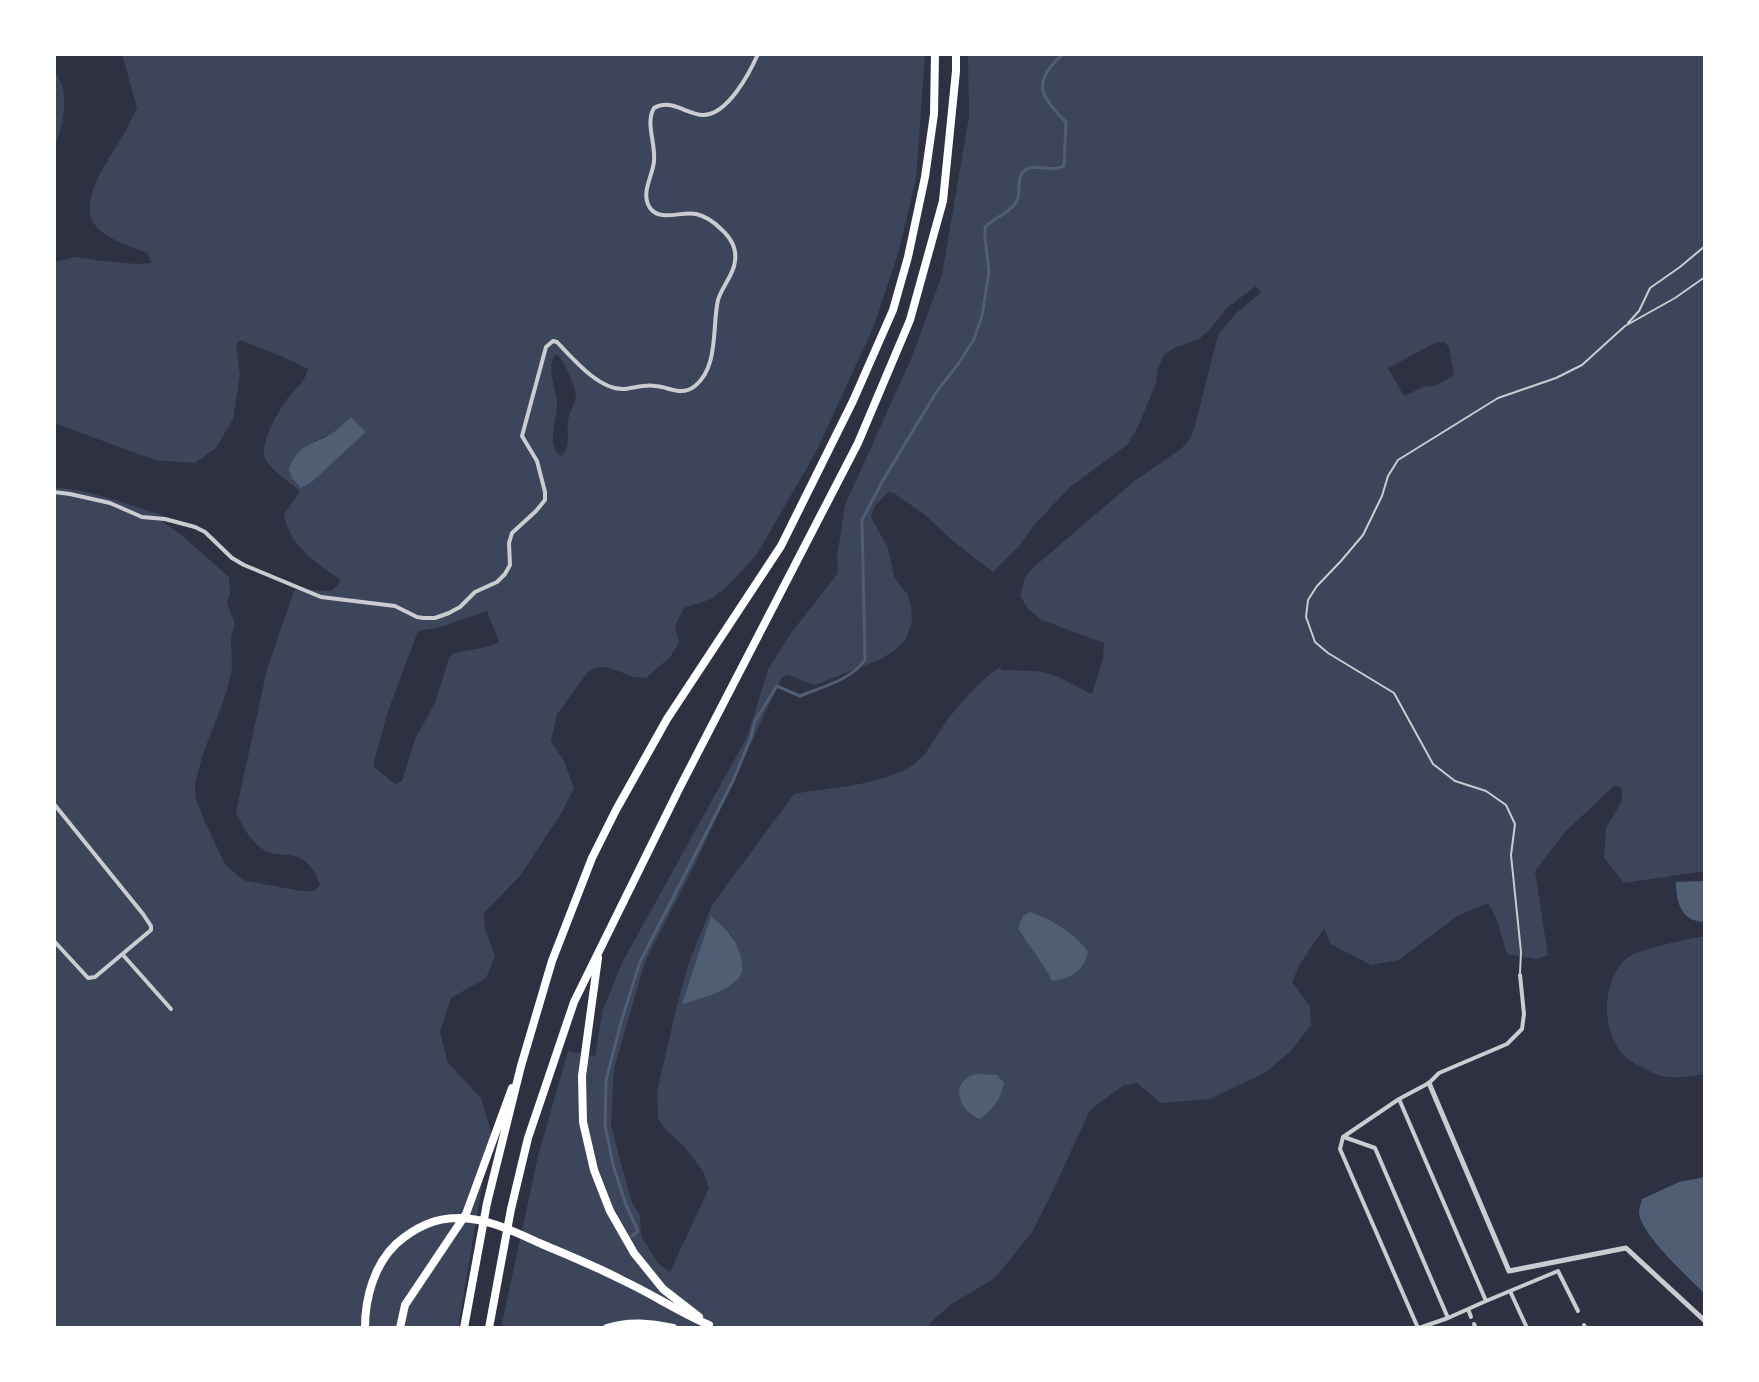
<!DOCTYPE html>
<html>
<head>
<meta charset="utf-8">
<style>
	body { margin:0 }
	#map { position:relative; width:1759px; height:1382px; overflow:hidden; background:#2d3142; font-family:"Space Grotesk",sans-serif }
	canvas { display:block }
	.frame { position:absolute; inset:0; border:56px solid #fff; pointer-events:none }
</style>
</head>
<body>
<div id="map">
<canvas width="1759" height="1382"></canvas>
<div class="frame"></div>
</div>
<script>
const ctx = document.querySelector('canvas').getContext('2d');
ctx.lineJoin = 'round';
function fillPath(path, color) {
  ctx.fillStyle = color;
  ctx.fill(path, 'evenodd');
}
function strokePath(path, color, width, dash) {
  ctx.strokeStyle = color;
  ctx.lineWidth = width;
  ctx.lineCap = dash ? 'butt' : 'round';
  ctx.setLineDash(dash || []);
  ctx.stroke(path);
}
fillPath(new Path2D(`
	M122 54H925L916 179 898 254 873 328 816 452 757 554 728 586 711 599 684 608 675 626 679 643 670 657 646 678 634 677 607 667H597L588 672 557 714 551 741 564 761 574 788 562 812 520 876 484 913 485 929 495 956 486 978 451 998 440 1032 448 1063 481 1098 491 1132 458 1328H54V488C86 488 133 506 164 516L163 522 180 534 229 577 230 594 227 603 235 624 231 636 232 669 226 694 203 754 195 783 196 800 206 824 225 864 238 876 246 881 302 891H314L320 885C318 875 308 860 297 857 287 853 276 856 266 851 251 843 243 828 236 812L267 669 294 591 303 587C313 592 320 590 331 591L338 585 340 579C315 563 289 545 284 514L300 491C289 482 275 473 267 462 256 448 278 412 287 399 295 389 305 382 308 369L283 357 240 340 236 345 240 375 233 419 216 448 195 463 155 460 54 423V262L75 257 103 261 137 264 152 263 147 253C131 247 101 237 93 222 80 199 108 161 119 142 126 131 131 119 137 108ZM555 355H558C564 362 576 387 576 396 575 405 569 412 568 421 566 435 572 445 561 457 546 444 556 424 557 407 558 390 545 371 555 355ZM366 432 313 481 301 488 315 441 331 434ZM487 611 499 642 491 646 454 653 449 658 435 703 415 739 402 781 395 784 373 766 387 714 418 631 441 627Z
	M968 54H1705V871L1624 883 1604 858 1606 828 1622 801V788L1614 786 1565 832 1535 871 1548 955 1536 959 1507 954 1497 920 1488 903 1457 916 1399 960 1371 965 1331 944 1324 928 1300 964 1292 982 1310 1006 1311 1025 1291 1051 1266 1072 1210 1099 1161 1103 1137 1083 1124 1085 1090 1110 1050 1197 1032 1232 995 1278 950 1305 930 1323 929 1328H501L538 1156 568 1051 595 1056 603 1009 623 961 747 737 768 670 791 633 838 573 837 557 845 505 911 359 942 275 969 116ZM1256 286 1261 293 1236 313 1218 335 1194 430 1189 440 1181 449 1137 479 1034 567 1025 577 1020 596 1029 610 1042 620 1104 643 1103 659 1092 694C1080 689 1068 681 1056 676 1040 669 1019 671 1002 670L1000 667C980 681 963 700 948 719 937 734 929 753 914 764 882 786 831 787 794 794L712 905 689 962 676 1009 657 1092 658 1118 664 1128 685 1147 703 1172 709 1188 670 1272 658 1263 641 1236 640 1216 631 1200 611 1126 614 1069 645 962 695 864 781 679 786 675C796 675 804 684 815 685L881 659 895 650 906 639 909 630 912 620 911 607 908 595 894 577 888 548 871 517 875 506 888 492 894 493 925 515 953 541 993 572 1019 546 1036 523 1070 487 1127 445 1138 427 1156 383 1158 368 1164 355 1174 348 1199 339 1208 331 1228 307ZM1444 342 1449 347 1454 375 1437 385 1423 387 1404 396 1388 368 1435 343ZM712 917 733 937 735 982 709 995 683 1003Z
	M54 71C72 93 63 125 54 150Z
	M1705 936V1074C1692 1076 1673 1079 1661 1076 1653 1073 1629 1062 1623 1055 1601 1030 1601 981 1627 958 1639 949 1688 939 1705 936Z`), '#3c4559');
fillPath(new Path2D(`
	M351 417 366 432 313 481 301 488 292 478 289 469C298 445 309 446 329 435 337 431 344 423 351 417Z
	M1705 881V922C1682 922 1676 903 1676 882Z
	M1030 912C1051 919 1075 933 1088 952 1084 972 1071 978 1052 981 1043 962 1029 947 1018 928L1023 916Z
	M711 916C727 930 740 942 742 964 742 969 743 972 740 976 732 990 697 1000 682 1004Z
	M976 1074 997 1075 1004 1083C1001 1099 993 1109 980 1119 959 1112 948 1081 976 1074Z
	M1705 1177V1294C1689 1278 1640 1234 1639 1212 1639 1208 1641 1203 1642 1199L1679 1182Z`), '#4f5d75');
strokePath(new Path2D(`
	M632 1236 638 1231 626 1205 613 1165 605 1125 606 1080 622 1019 640 962 734 779 751 737 755 721 777 686 800 696C822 687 851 680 865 660L862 520 882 482 937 391 959 363 974 339 982 316 989 272 985 238V227C995 217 1014 211 1018 198 1021 187 1015 176 1027 169 1039 163 1050 173 1064 166L1066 122C1040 96 1031 82 1063 54`), '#4f5d75', 3);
strokePath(new Path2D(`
	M1628 323 1639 311 1650 288 1680 267 1705 246
	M1520 973 1521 952 1511 855 1515 824 1506 805 1486 791 1455 781 1433 764 1394 693 1328 653 1315 642 1306 617 1308 600 1317 586 1341 561 1363 535 1382 496 1388 476 1398 460 1498 398 1556 378 1582 365 1625 326 1675 298 1705 277`), '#caccd0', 2);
strokePath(new Path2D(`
	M54 492 70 494 110 503 142 517 165 519 195 527 205 532 232 558 244 565 321 597 395 606 417 617 423 618H435L449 613 460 607 475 592 497 582 505 574 510 565 509 543 512 533 536 511 545 500V492L537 461 522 436 546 347 553 341 557 342C573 359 600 391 625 389 635 388 645 384 655 386 670 387 681 397 695 386 719 367 712 326 718 300 722 286 734 275 735 261 737 248 730 237 721 229 714 222 705 216 696 214 681 211 660 222 650 208 640 193 653 176 654 161 656 144 645 123 654 108 670 98 686 114 703 115 728 115 750 72 758 54
	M54 804 143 914 151 926V930L95 977 88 978 54 941
	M123 955 171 1009
	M1399 1099 1486 1301 1448 1318 1419 1328
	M1344 1137 1375 1148 1448 1318
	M1510 1291 1527 1328
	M1486 1301 1558 1271 1578 1311
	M1468 1309 1471 1317
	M1474 1324 1476 1328
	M1584 1325 1586 1328
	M1418 1328 1340 1149 1343 1137 1399 1099 1429 1083 1439 1073 1507 1044 1522 1029 1524 1014 1520 975`), '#caccd0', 4);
strokePath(new Path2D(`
	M1429 1083 1509 1271 1626 1248 1705 1321`), '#caccd0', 5);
strokePath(new Path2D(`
	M598 958 582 1076 583 1122 594 1170 610 1211 634 1253 663 1289 699 1317
	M365 1328C365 1298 374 1265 396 1244 413 1229 433 1218 457 1218 486 1217 517 1233 544 1245 570 1256 597 1267 622 1280 652 1294 679 1312 709 1325
	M400 1328 405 1305 466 1214 512 1088
	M464 1328 487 1203 521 1066 552 961 592 858 616 810 667 719 781 546 853 401 893 310 908 257 925 177 934 114 935 54
	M489 1328 511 1209 528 1138 574 1002 680 787 858 443 910 320 943 201 956 71V54
	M607 1328C629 1321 650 1323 673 1328`), '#fff', 8);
</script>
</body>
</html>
